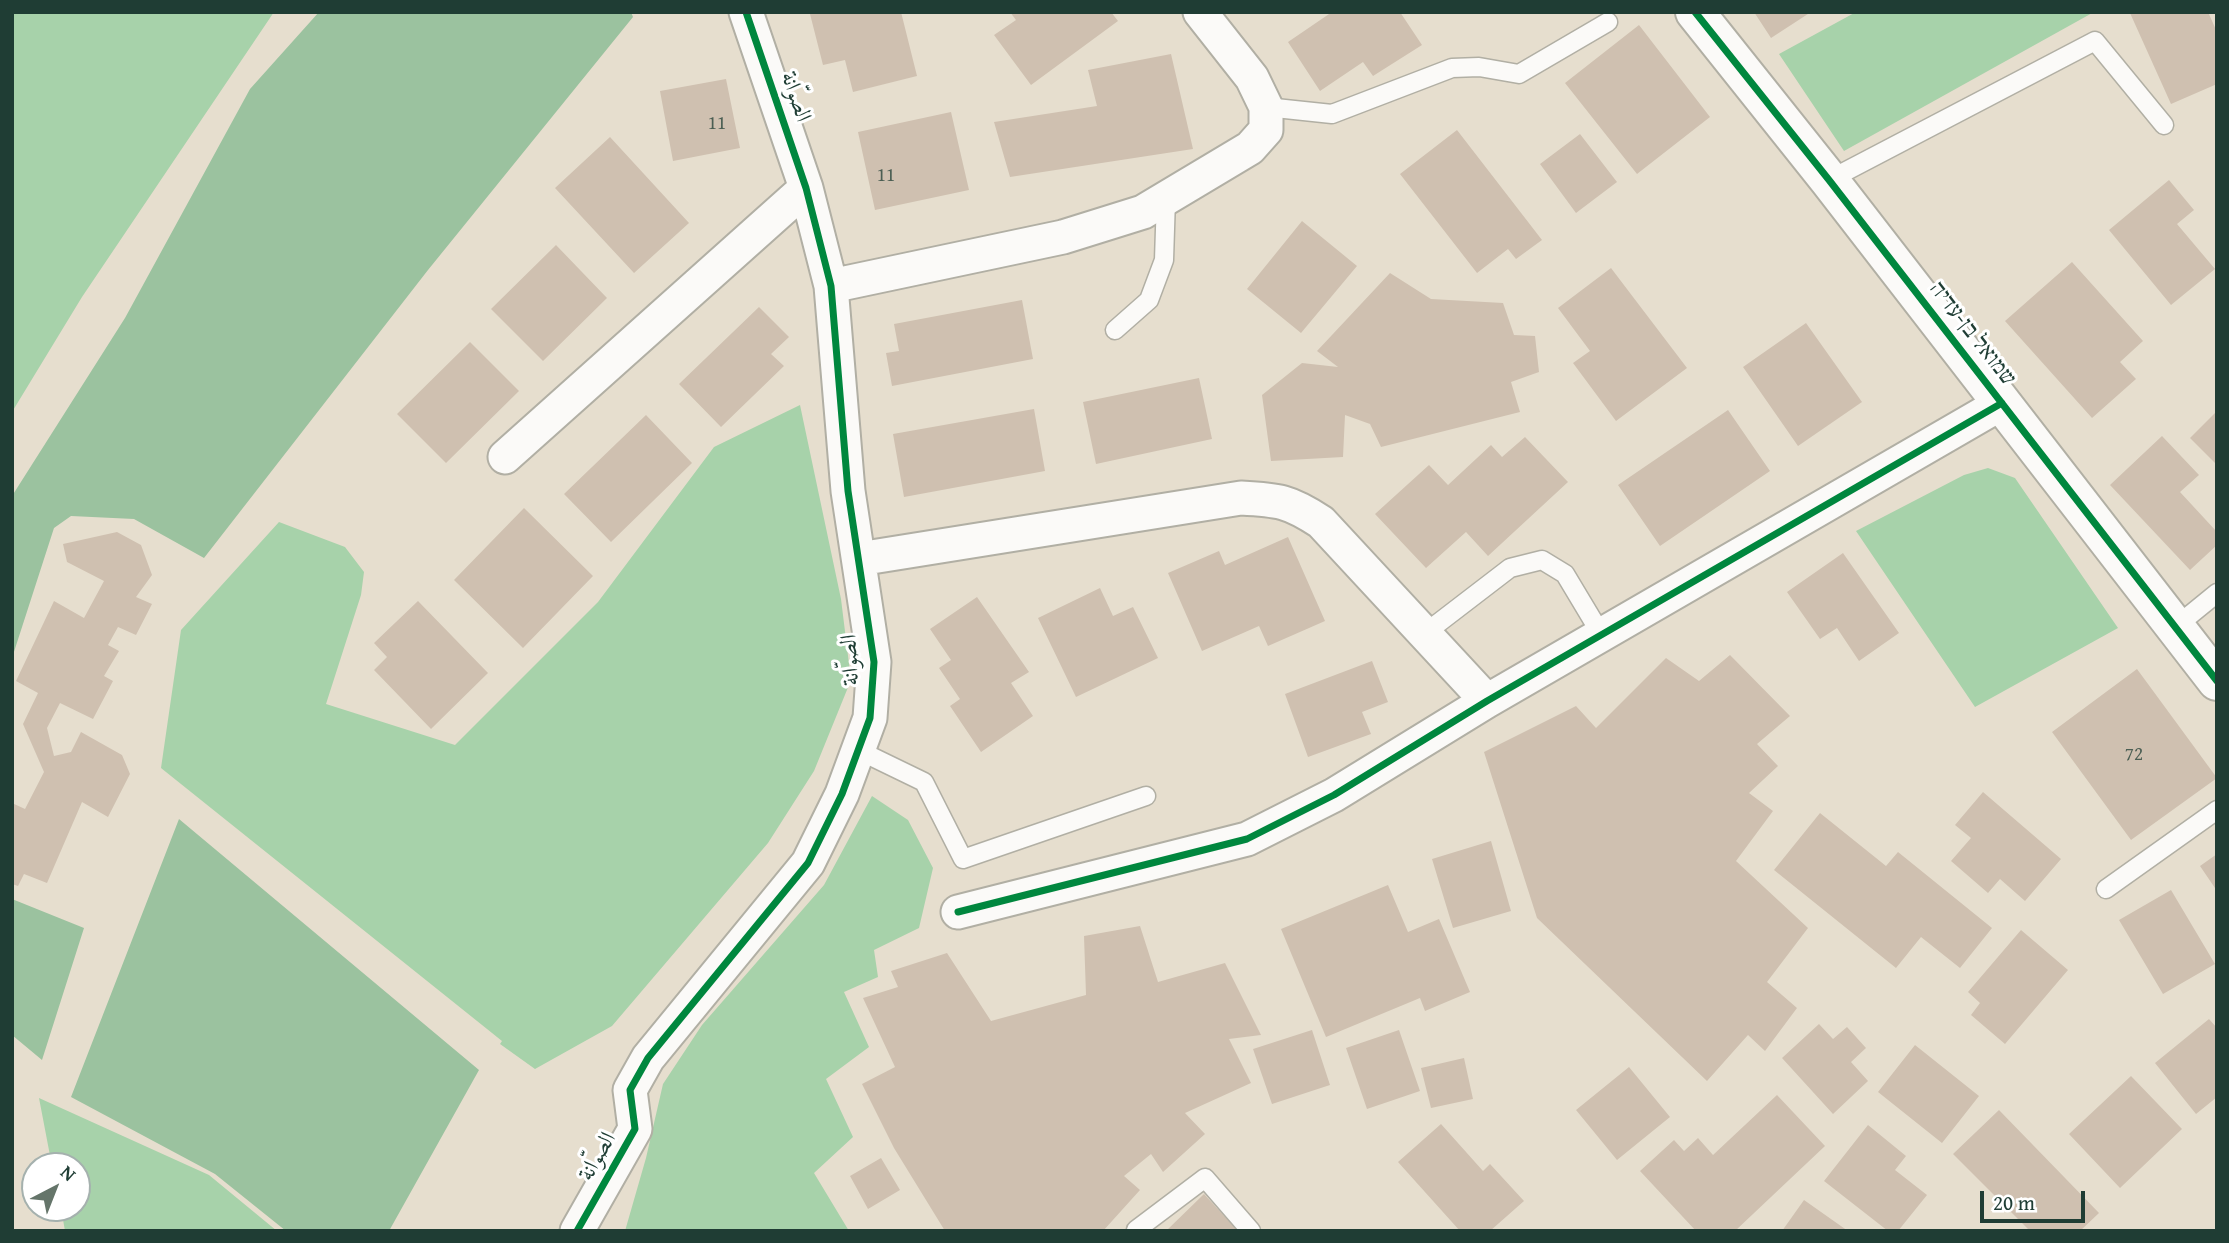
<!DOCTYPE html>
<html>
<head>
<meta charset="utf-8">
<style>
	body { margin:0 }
	#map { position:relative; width:2229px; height:1243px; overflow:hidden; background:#e6dece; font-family:"Gentium Book Plus",serif }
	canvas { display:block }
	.frame { position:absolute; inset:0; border:14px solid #1f3d34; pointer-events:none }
	.north { position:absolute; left:21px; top:1152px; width:70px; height:70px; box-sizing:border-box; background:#fff; border:2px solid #a5b1ae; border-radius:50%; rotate:42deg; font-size:19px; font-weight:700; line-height:28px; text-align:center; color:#1f3d34 }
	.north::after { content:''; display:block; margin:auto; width:24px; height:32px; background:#65756a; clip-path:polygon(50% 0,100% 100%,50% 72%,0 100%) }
	.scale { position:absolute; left:1980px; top:1191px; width:105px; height:32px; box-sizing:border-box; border:4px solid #1f3d34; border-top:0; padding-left:9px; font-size:21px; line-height:24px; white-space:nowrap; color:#1f3d34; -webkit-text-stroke:5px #fff; paint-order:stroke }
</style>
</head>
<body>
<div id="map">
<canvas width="2229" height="1243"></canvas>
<div class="frame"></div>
<div class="north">N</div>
<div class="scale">20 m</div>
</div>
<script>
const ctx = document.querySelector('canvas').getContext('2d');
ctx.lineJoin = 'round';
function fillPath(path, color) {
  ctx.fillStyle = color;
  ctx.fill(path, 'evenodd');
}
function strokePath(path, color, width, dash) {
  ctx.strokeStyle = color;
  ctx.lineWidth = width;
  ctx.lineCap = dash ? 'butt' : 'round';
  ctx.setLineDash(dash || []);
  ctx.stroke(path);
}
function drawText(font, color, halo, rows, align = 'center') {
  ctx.font = font + ' "Gentium Book Plus",Amiri,"Frank Ruhl Libre",serif';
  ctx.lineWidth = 6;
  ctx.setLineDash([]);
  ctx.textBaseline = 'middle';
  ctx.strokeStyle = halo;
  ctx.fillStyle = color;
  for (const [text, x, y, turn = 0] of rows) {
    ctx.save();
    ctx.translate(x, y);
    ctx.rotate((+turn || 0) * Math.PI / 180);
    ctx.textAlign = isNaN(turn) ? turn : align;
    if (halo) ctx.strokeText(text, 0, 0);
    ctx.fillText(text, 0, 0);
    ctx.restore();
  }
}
fillPath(new Path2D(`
	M12 12H274L82 297 12 412Z
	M1856 12H2094L1844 151 1779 54Z
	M800 405 841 599 851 680 814 771 768 843 612 1026 535 1069 500 1044 502 1041 161 768 181 630 279 522 345 547 364 572 361 595 326 704 455 745 598 602 714 447Z
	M1988 468 2015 478 2118 628 1975 707 1856 531 1964 475Z
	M872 796 908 820 933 868 919 928 874 950 878 977 844 992 869 1047 826 1079 853 1137 814 1173 849 1231H625L646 1158 663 1084 702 1025 824 885Z
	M39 1098 209 1175 277 1231H65L61 1208H77V1166H52Z`), '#a7d2aa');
fillPath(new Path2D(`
	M319 12H631L633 17 428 270 204 558 134 519 71 516 54 528 12 658V496L125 318 250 89Z
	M179 819 479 1070 389 1231H286L215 1174 71 1097Z
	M12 899 84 928 42 1060 12 1035Z`), '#9bc29f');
fillPath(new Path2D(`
	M816 12H901L917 76 853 92 845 60 823 65 810 14Z
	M1010 12H1111L1118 21 1031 85 994 35 1016 20Z
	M1332 12H1400L1422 45 1373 76 1363 62 1320 91 1288 42Z
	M1754 12H1811L1771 38Z
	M2132 12H2208L2217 32V84L2171 104 2130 13Z
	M1639 25 1710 117 1637 174 1565 83Z
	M1171 54 1193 149 1010 177 994 122 1097 106 1088 70Z
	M726 79 740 148 673 161 660 91Z
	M951 112 969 190 875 210 858 132Z
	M1457 130 1542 240 1516 259 1508 249 1477 273 1400 174Z
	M1580 134 1617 182 1576 213 1540 164Z
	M610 137 689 223 634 273 555 188Z
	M2169 180 2194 210 2177 224 2215 269 2171 305 2109 230Z
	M1302 221 1357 266 1301 333 1247 289Z
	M556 245 607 298 543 361 491 309Z
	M2072 262 2143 341 2120 362 2136 379 2092 418 2005 321Z
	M1611 268 1687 368 1616 421 1573 363 1590 351 1558 308Z
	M1390 273 1431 299 1503 303 1514 335 1535 336 1539 372 1511 382 1520 412 1381 447 1370 424 1345 415 1343 457 1271 461 1262 395 1302 363 1338 367 1317 351Z
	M1022 300 1033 359 892 386 886 353 899 351 894 324Z
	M759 307 789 337 771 354 784 366 721 427 679 384Z
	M1806 323 1862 402 1798 446 1743 367Z
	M470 342 519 391 446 463 397 414Z
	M1199 378 1212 439 1096 464 1083 402Z
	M1034 409 1045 471 904 497 893 434Z
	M1728 410 1770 471 1660 546 1618 485Z
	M2217 411V465L2190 438Z
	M646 415 692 463 611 542 564 494Z
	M2162 436 2199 475 2180 492 2217 532V545L2190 570 2110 485Z
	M1525 437 1568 482 1488 556 1466 532 1426 568 1375 514 1429 465 1448 485 1491 445 1502 457Z
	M524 508 593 576 523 648 454 580Z
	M117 532 141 545 152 575 136 597 152 604 136 635 118 627 108 645 119 651 104 676 113 681 93 719 60 703 47 728 54 756 71 752 81 732 122 755 130 774 108 817 82 802 47 883 24 874 18 886 12 884V803L25 809 44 772 23 724 38 693 16 681 54 601 84 618 104 581 67 562 63 544Z
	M1288 537 1325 621 1268 646 1259 626 1202 651 1168 573 1219 551 1225 565Z
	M1843 553 1899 633 1859 661 1837 628 1820 639 1787 592Z
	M1100 588 1113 616 1133 607 1158 658 1076 697 1038 618Z
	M977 597 1029 672 1011 683 1033 716 981 752 950 706 960 699 939 668 951 660 930 629Z
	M418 601 488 673 431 729 374 670 387 657 374 643Z
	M1730 655 1790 716 1757 744 1778 766 1749 793 1773 811 1736 861 1808 928 1767 982 1797 1008 1765 1051 1748 1035 1707 1081 1537 918 1484 752 1576 706 1596 728 1666 658 1699 681Z
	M1372 661 1388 702 1362 712 1371 734 1308 757 1285 694Z
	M2137 669 2217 778 2131 840 2052 732Z
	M1983 792 2061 859 2025 901 2000 879 1988 893 1951 861 1971 838 1955 825Z
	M1820 813 1886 866 1898 852 1992 928 1960 968 1921 937 1896 968 1774 870Z
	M1491 841 1511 911 1453 928 1432 859Z
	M2217 854V891L2200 866Z
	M1388 885 1408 932 1439 919 1470 992 1425 1011 1420 998 1326 1037 1281 929Z
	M2171 890 2215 964 2163 994 2119 920Z
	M1140 926 1158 982 1225 963 1261 1035 1229 1039 1251 1083 1185 1113 1205 1134 1163 1172 1151 1154 1124 1176 1140 1190 1103 1231H945L894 1148 862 1084 895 1067 863 998 898 987 891 971 947 953 991 1021 1086 995 1084 936Z
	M2021 930 2068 970 2005 1044 1971 1015 1980 1003 1968 992Z
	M2209 1019 2217 1028V1097L2196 1114 2155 1063Z
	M1819 1024 1833 1039 1847 1027 1866 1048 1851 1062 1868 1081 1833 1114 1782 1058Z
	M1312 1030 1330 1085 1272 1104 1253 1049Z
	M1399 1030 1420 1091 1367 1109 1346 1048Z
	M1915 1045 1979 1096 1942 1143 1878 1092Z
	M1464 1058 1473 1099 1431 1108 1421 1068Z
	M1629 1067 1670 1117 1617 1160 1576 1110Z
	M2131 1076 2182 1129 2120 1188 2069 1134Z
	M1777 1095 1825 1146 1735 1231H1696L1640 1171 1674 1140 1684 1151 1698 1138 1713 1155Z
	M1999 1110 2099 1213 2080 1231H2030L1953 1154Z
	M1441 1124 1483 1171 1490 1164 1524 1201 1490 1231H1460L1398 1162Z
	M1868 1125 1906 1156 1895 1170 1927 1195 1898 1231H1888L1824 1181Z
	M881 1158 900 1190 868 1209 850 1176Z
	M1204 1194 1238 1231H1166Z
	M1804 1200 1848 1231H1782Z`), '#cfc0b0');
const service = new Path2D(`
	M1266 107 1332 114 1452 68 1479 67 1519 74 1608 22
	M1829 180 2095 41 2164 125
	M1115 330 1149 300 1164 260 1166 198
	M2174 628 2217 593
	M1424 634 1510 568 1542 560 1565 574 1601 634
	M858 750 924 782 963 859 1146 796
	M2106 889 2217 810
	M1136 1230 1205 1178 1251 1231`);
const minor = new Path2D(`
	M831 286 1063 237 1143 212 1250 148 1266 130V107L1252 78 1200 12
	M505 457 806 188
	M859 559 1241 498C1279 500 1289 501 1321 522L1487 701
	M958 912 1247 839 1334 795 1487 701 2002 403
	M577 1231 635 1129 630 1090 648 1058 808 863 842 794 870 718 874 662 848 491 831 286 806 188 746 12`);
const tertiary = new Path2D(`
	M1695 12 1829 180 2217 681`);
strokePath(service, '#b1afa4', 21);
strokePath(minor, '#b1afa4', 37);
strokePath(tertiary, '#b1afa4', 42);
strokePath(service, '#fbfaf8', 18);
strokePath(minor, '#fbfaf8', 33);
strokePath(tertiary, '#fbfaf8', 38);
strokePath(new Path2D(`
	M1695 12 1829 180 2217 681
	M958 912 1247 839 1334 795 1487 701 2002 403
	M577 1231 635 1129 630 1090 648 1058 808 863 842 794 870 718 874 662 848 491 831 286 806 188 746 12`), '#00873e', 7);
drawText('19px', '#4b5e53', null, [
	["11",717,124],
	["11",886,176],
	["72",2134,755]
]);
drawText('23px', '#1f3d34', '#fff', [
	["الصوّانة",795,97,71],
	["שמואל בן-עדיה",1972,334,52],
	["الصوّانة",851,660,-93],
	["الصوّانة",598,1157,-60]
]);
</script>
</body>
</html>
